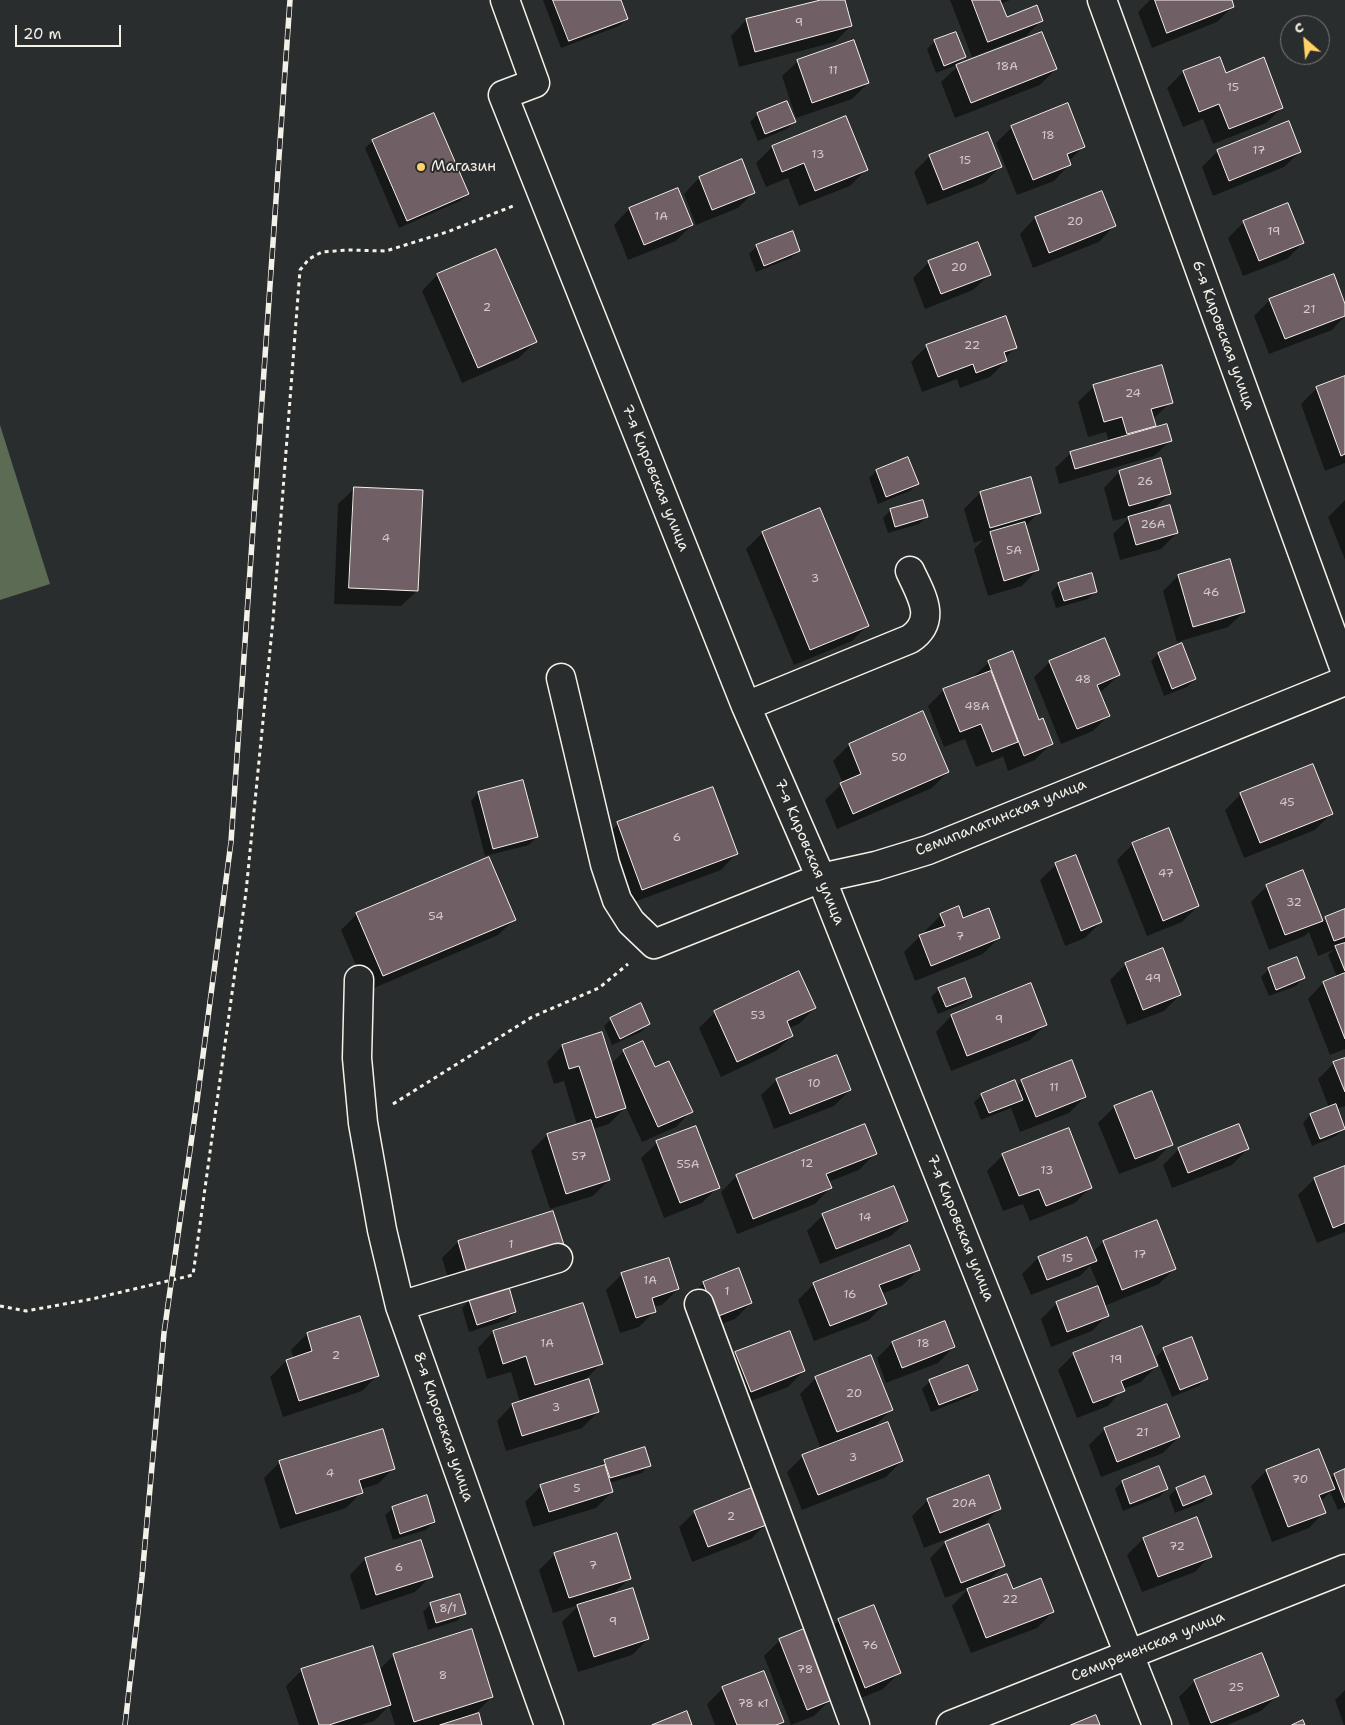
<!DOCTYPE html>
<html>
<head>
<meta charset="utf-8">
<style>
	body { margin:0 }
	#map { position:relative; width:1345px; height:1725px; overflow:hidden; background:#2a2d2e; font-family:"Shantell Sans",sans-serif }
	canvas { display:block }
	.north { position:absolute; left:1280px; top:15px; width:50px; height:50px; box-sizing:border-box; background:#2a2d2e; border:1px solid #7b7b78; border-radius:50%; rotate:333deg; font-size:14px; font-weight:700; line-height:20px; text-align:center; color:#f4f1e8 }
	.north::after { content:''; display:block; margin:auto; width:18px; height:22px; background:#ffd166; clip-path:polygon(50% 0,100% 100%,50% 72%,0 100%) }
	.scale { position:absolute; left:15px; top:25px; width:106px; height:22px; box-sizing:border-box; border:2px solid #f4f1e8; border-top:0; padding-left:6px; font-size:15px; line-height:18px; white-space:nowrap; color:#f4f1e8; -webkit-text-stroke:4px #2a2d2e; paint-order:stroke }
</style>
</head>
<body>
<div id="map">
<canvas width="1345" height="1725"></canvas>
<div class="north">С</div>
<div class="scale">20 m</div>
</div>
<script>
const ctx = document.querySelector('canvas').getContext('2d');
ctx.lineJoin = 'round';
function fillPath(path, color) {
  ctx.fillStyle = color;
  ctx.fill(path, 'evenodd');
}
function strokePath(path, color, width, dash) {
  ctx.strokeStyle = color;
  ctx.lineWidth = width;
  ctx.lineCap = dash ? 'butt' : 'round';
  ctx.setLineDash(dash || []);
  ctx.stroke(path);
}
function drawText(font, color, halo, rows, align = 'center') {
  ctx.font = font + ' "Shantell Sans",sans-serif';
  ctx.lineWidth = 4;
  ctx.setLineDash([]);
  ctx.textBaseline = 'middle';
  ctx.strokeStyle = halo;
  ctx.fillStyle = color;
  for (const [text, x, y, turn = 0] of rows) {
    ctx.save();
    ctx.translate(x, y);
    ctx.rotate((+turn || 0) * Math.PI / 180);
    ctx.textAlign = isNaN(turn) ? turn : align;
    if (halo) ctx.strokeText(text, 0, 0);
    ctx.fillText(text, 0, 0);
    ctx.restore();
  }
}
fillPath(new Path2D(`
	M0 425 50 584 0 600Z`), '#5c6b54');
fillPath(new Path2D(`
	M543 0H620L627 19 619 26 561 48Z
	M826 0H844L851 26 835 42 739 67 731 36 746 20Z
	M950 0H1010L1001 4 1006 19 1042 20 1026 36 972 57Z
	M1150 0H1230L1233 6 1217 22 1152 48 1138 12Z
	M955 33 964 57 957 65 936 73 927 49 934 42Z
	M1219 58 1226 74 1282 108 1266 123 1213 144 1203 119 1183 127 1167 88 1183 72Z
	M798 61 868 83 852 99 796 118 782 76Z
	M957 67 1056 69 1040 85 955 118 941 82Z
	M758 114 794 122 787 129 758 141 750 122Z
	M845 118 866 170 850 186 799 206 788 178 766 187 756 163 772 147Z
	M1012 127 1084 146 1068 162 1069 165 1054 181 1017 195 996 143Z
	M373 141 468 194 460 201 399 228 365 148Z
	M1218 151 1300 152 1284 167 1213 196 1202 167Z
	M930 156 1000 167 984 183 927 205 914 172Z
	M699 178 754 192 738 208 696 225 684 194Z
	M677 190 692 225 676 241 628 260 614 225 629 209Z
	M1101 193 1114 226 1099 242 1033 268 1020 234 1035 218Z
	M1244 222 1303 243 1287 259 1243 276 1228 238Z
	M757 246 799 251 791 258 756 272 749 254Z
	M496 250 535 342 519 358 462 383 422 291 437 275Z
	M929 262 989 275 973 290 925 309 913 278Z
	M1270 300 1345 307V316L1332 330 1269 354 1254 316Z
	M927 346 1016 347 1005 358 1006 361 990 377 960 388 957 379 922 392 911 362Z
	M1345 378V463L1325 471 1301 404 1317 388Z
	M1094 386 1171 402 1153 419 1155 428 1170 441 1154 456 1059 484 1055 468 1071 453 1109 442 1106 432 1088 437 1078 402Z
	M908 459 917 484 910 491 878 504 869 478 876 471Z
	M1119 472 1170 493 1151 512 1177 533 1161 549 1120 560 1113 534 1131 516 1113 521 1104 488Z
	M1030 479 1039 512 1025 527 1037 570 1022 586 988 596 974 549 983 540 974 543 964 509 980 493Z
	M354 489 417 591 401 606 334 604 338 504Z
	M1345 500V560L1328 517Z
	M819 509 868 625 852 641 794 665 746 549 762 533Z
	M891 510 927 517 919 524 888 533 883 518Z
	M1178 576 1244 612 1228 627 1177 642 1163 591Z
	M1059 584 1095 592 1088 599 1056 608 1051 592Z
	M1158 654 1195 679 1187 687 1164 696 1151 661Z
	M989 662 1038 721 1051 744 1035 760 1008 771 1003 756 1000 758 976 767 965 739 944 747 928 706 944 690 974 679 973 677Z
	M1050 662 1119 675 1103 690 1099 692 1109 715 1093 731 1061 744 1034 677Z
	M922 713 948 772 932 788 837 829 825 800 843 783 833 761 849 745Z
	M522 781 537 837 529 845 485 856 471 801 478 793Z
	M1241 794 1331 814 1315 830 1244 858 1225 810Z
	M618 824 736 854 721 870 626 905 602 839Z
	M1133 844 1198 906 1182 922 1147 936 1117 860Z
	M1075 857 1101 922 1085 938 1065 946 1040 880 1056 865Z
	M1302 872 1322 922 1326 918 1345 911V1049L1330 1055 1308 999 1323 983 1337 977 1328 955 1333 950 1318 956 1309 932 1305 936 1269 950 1251 902 1267 886Z
	M357 914 514 920 498 935 367 991 341 930Z
	M941 915 963 920 999 938 983 954 915 981 904 952 920 936 926 934 925 931Z
	M1126 964 1180 995 1164 1011 1127 1025 1110 980Z
	M1269 969 1303 978 1296 986 1269 996 1261 977Z
	M939 989 971 997 963 1004 938 1014 931 997Z
	M815 1008 799 1024 789 1028 792 1036 776 1051 721 1077 699 1028 715 1012Z
	M951 1016 1046 1024 1030 1040 951 1071 936 1032Z
	M611 1019 649 1024 641 1032 612 1045 604 1026Z
	M562 1046 611 1064 624 1051 654 1069 691 1111 676 1127 642 1142 626 1107 609 1124 593 1129 609 1180 593 1196 550 1209 531 1151 547 1135 577 1125 564 1081 554 1084 547 1062Z
	M1345 1059V1106L1337 1109 1344 1129 1336 1136 1312 1146 1303 1123 1310 1115 1329 1108 1318 1079 1334 1063Z
	M777 1080 850 1090 834 1106 774 1129 761 1095Z
	M1022 1081 1085 1097 1069 1113 1020 1132 1011 1108 981 1120 974 1102 982 1095 1016 1087Z
	M1151 1093 1171 1144 1156 1160 1119 1174 1098 1123 1114 1107Z
	M657 1143 718 1187 702 1203 664 1218 641 1158Z
	M1179 1149H1248L1232 1165 1172 1188 1163 1165Z
	M875 1154 859 1170 828 1182 830 1188 815 1204 737 1234 721 1192 737 1176Z
	M1003 1155 1091 1187 1075 1203 1030 1221 1023 1204 1003 1211 987 1171Z
	M1345 1167V1232L1317 1243 1298 1195 1314 1179Z
	M552 1212 453 1294 442 1258 458 1242Z
	M823 1215 907 1221 891 1236 820 1264 807 1231Z
	M1157 1222 1175 1268 1159 1284 1104 1306 1108 1315 1092 1331 1051 1347 1041 1319 1056 1304 1099 1287 1090 1266 1080 1276 1031 1295 1022 1274 1038 1258 1092 1253 1103 1242Z
	M918 1270 902 1286 881 1294 885 1304 869 1320 814 1341 798 1300 814 1284Z
	M622 1274 678 1289 662 1305 653 1307 655 1311 639 1327 620 1333 606 1290Z
	M703 1283 751 1303 735 1319 700 1332 688 1299Z
	M469 1301 515 1312 507 1320 469 1332 462 1308Z
	M359 1318 378 1375 362 1391 283 1417 270 1377 286 1361 294 1359 291 1350 307 1334Z
	M493 1332 601 1364 583 1382 598 1412 582 1428 506 1451 497 1421 512 1405 520 1402 511 1372 487 1379 478 1348Z
	M892 1343 954 1347 938 1363 886 1383 877 1358Z
	M1164 1349 1207 1378 1199 1386 1172 1397 1156 1357Z
	M736 1353 804 1371 788 1387 735 1407 720 1369Z
	M1074 1354 1157 1366 1141 1382 1123 1389 1108 1406 1077 1418 1058 1370Z
	M816 1378 891 1410 872 1429 902 1461 886 1477 802 1510 787 1472 803 1456 821 1449 800 1394Z
	M930 1381 976 1390 969 1397 931 1412 922 1389Z
	M1105 1429 1179 1437 1163 1453 1101 1477 1089 1445Z
	M605 1461 649 1465 642 1473 609 1483 612 1492 596 1508 533 1527 525 1502 541 1486 597 1469Z
	M280 1462 394 1468 378 1484 361 1489 362 1492 346 1508 280 1529 264 1478Z
	M1345 1470V1507L1338 1510 1330 1492 1320 1502 1324 1512 1309 1528 1272 1542 1251 1486 1266 1471 1329 1479 1334 1475Z
	M1122 1482 1167 1489 1159 1497 1123 1511 1115 1489Z
	M1176 1489 1210 1494 1203 1502 1175 1513 1169 1496Z
	M928 1500 1000 1508 984 1524 924 1548 912 1516Z
	M393 1508 434 1522 426 1530 393 1540 385 1515Z
	M695 1512 767 1523 751 1539 692 1562 679 1527Z
	M1143 1539 1210 1556 1195 1572 1142 1592 1127 1555Z
	M420 1542 431 1576 415 1592 361 1610 350 1575 365 1559Z
	M945 1543 1004 1565 987 1582 1012 1590 1053 1612 1037 1628 971 1653 952 1606 968 1589 945 1598 930 1558Z
	M555 1554 630 1578 612 1595 648 1639 632 1655 578 1672 562 1622 579 1605 553 1613 539 1570Z
	M459 1595 464 1613 457 1621 428 1630 423 1612 430 1605Z
	M839 1620 899 1673 883 1689 849 1703 823 1636Z
	M780 1640 830 1700 814 1716 791 1725 764 1656Z
	M394 1655 492 1697 473 1716 481 1725H395L389 1706 374 1721 361 1725H299L286 1686 302 1670H379Z
	M1195 1681 1277 1696 1261 1711 1227 1725H1190L1179 1697Z
	M723 1688 782 1722 779 1725H715L707 1704Z
	M1345 1690V1725H1344L1335 1700Z`), '#0007');
const building = new Path2D(`
	M553 0H621L628 19 569 41Z
	M821 0H845L852 26 755 52 746 19Z
	M972 0H1000L1007 17 1037 5 1043 21 988 42Z
	M1155 0H1232L1234 7 1167 33Z
	M956 32 966 57 944 66 934 40Z
	M1042 32 1057 69 971 103 956 65Z
	M854 40 869 83 812 103 797 60Z
	M1220 57 1226 73 1264 57 1283 108 1229 129 1219 104 1199 112 1183 71Z
	M787 101 796 122 765 134 757 113Z
	M1068 103 1085 147 1067 154 1071 165 1033 180 1011 126Z
	M434 113 469 194 407 221 372 140Z
	M846 116 868 170 815 191 804 163 782 172 772 146Z
	M1289 121 1301 152 1229 181 1217 150Z
	M988 132 1002 167 943 190 929 155Z
	M742 159 755 193 712 210 699 177Z
	M678 188 693 225 644 245 629 208Z
	M1102 191 1116 226 1049 253 1035 217Z
	M1288 203 1304 243 1259 261 1243 221Z
	M793 231 800 251 764 266 756 245Z
	M978 242 991 275 941 294 928 261Z
	M496 249 537 342 478 368 437 274Z
	M1334 274 1345 304V316L1285 339 1269 299Z
	M1006 316 1017 348 1004 352 1007 361 976 373 973 364 938 377 926 345Z
	M1162 365 1173 403 1151 409 1156 426 1127 434 1122 417 1104 422 1093 385Z
	M1345 376V454L1341 456 1316 387Z
	M1167 424 1172 441 1075 469 1070 452Z
	M908 457 919 484 886 497 876 470Z
	M1161 458 1171 494 1129 506 1119 471Z
	M1031 477 1041 513 990 528 980 492Z
	M354 487 423 490 418 591 349 588Z
	M923 500 928 517 895 527 890 509Z
	M1170 505 1178 533 1136 545 1128 517Z
	M820 508 869 626 810 650 762 532Z
	M1025 522 1039 570 1004 581 990 532Z
	M1230 559 1245 612 1193 627 1178 575Z
	M1092 573 1097 592 1064 601 1058 583Z
	M1105 638 1120 675 1097 685 1110 716 1077 729 1049 661Z
	M1182 643 1196 679 1172 689 1158 653Z
	M1013 651 1039 720 1043 718 1053 744 1024 756 988 661Z
	M991 671 1018 742 992 752 981 724 960 732 943 689Z
	M923 711 949 772 853 814 840 783 861 774 849 744Z
	M1313 764 1333 814 1260 843 1240 793Z
	M523 780 538 837 493 849 478 792Z
	M713 787 738 854 642 890 617 822Z
	M1169 828 1199 906 1163 921 1132 843Z
	M1076 855 1102 922 1081 931 1055 863Z
	M489 857 516 920 383 976 356 913Z
	M1303 870 1323 921 1285 935 1266 885Z
	M959 906 963 918 989 908 1000 938 931 966 919 935 945 926 940 914Z
	M1345 909V937L1334 941 1325 917Z
	M1345 943V971L1335 946Z
	M1163 948 1181 995 1143 1010 1125 963Z
	M1297 957 1305 978 1276 990 1268 968Z
	M799 971 816 1008 787 1021 793 1036 737 1062 714 1011Z
	M1345 973V1039L1323 982Z
	M965 978 972 997 946 1007 938 988Z
	M1031 983 1047 1025 967 1056 951 1015Z
	M641 1003 650 1024 620 1039 610 1018Z
	M602 1032 626 1108 596 1118 579 1066 569 1069 562 1045Z
	M643 1041 655 1067 669 1061 693 1112 658 1127 623 1050Z
	M837 1055 851 1090 790 1114 776 1079Z
	M1345 1058V1092L1333 1062Z
	M1072 1060 1086 1097 1036 1117 1021 1080Z
	M1015 1080 1023 1100 989 1113 981 1094Z
	M1152 1091 1173 1145 1135 1159 1114 1106Z
	M1336 1104 1345 1129 1320 1139 1310 1114Z
	M591 1120 610 1180 566 1194 547 1134Z
	M865 1124 877 1154 826 1174 832 1188 753 1219 736 1175Z
	M1239 1124 1249 1149 1188 1173 1178 1148Z
	M696 1126 720 1188 680 1203 656 1141Z
	M1069 1128 1092 1188 1046 1206 1039 1189 1019 1196 1002 1154Z
	M1345 1166V1223L1333 1228 1314 1178Z
	M894 1186 908 1221 836 1249 822 1214Z
	M553 1211 565 1248 469 1279 458 1241Z
	M1157 1220 1176 1269 1122 1290 1103 1241Z
	M1087 1237 1097 1261 1047 1280 1038 1257Z
	M910 1245 920 1270 879 1285 887 1304 830 1326 813 1283Z
	M669 1258 679 1289 652 1298 656 1312 636 1318 621 1273Z
	M739 1268 752 1303 716 1317 703 1282Z
	M1098 1286 1109 1316 1067 1332 1056 1302Z
	M509 1287 516 1312 477 1325 469 1300Z
	M583 1303 603 1364 535 1385 526 1356 503 1364 493 1331Z
	M360 1316 379 1376 299 1401 286 1360 312 1351 307 1333Z
	M945 1321 955 1347 902 1368 892 1342Z
	M1142 1326 1158 1366 1121 1381 1125 1391 1093 1403 1073 1353Z
	M790 1331 805 1371 751 1392 735 1352Z
	M1192 1337 1208 1379 1180 1390 1163 1348Z
	M871 1355 893 1410 837 1432 815 1377Z
	M968 1365 978 1390 939 1405 929 1380Z
	M589 1379 599 1412 522 1436 512 1404Z
	M1167 1404 1180 1437 1117 1462 1104 1428Z
	M888 1422 903 1461 818 1495 802 1455Z
	M383 1429 395 1469 359 1480 363 1493 296 1514 279 1461Z
	M645 1447 651 1466 610 1478 604 1460Z
	M1319 1449 1335 1489 1319 1495 1326 1513 1288 1527 1266 1470Z
	M605 1465 613 1492 549 1512 540 1485Z
	M1159 1466 1168 1489 1130 1504 1122 1481Z
	M1345 1469V1503L1334 1474Z
	M989 1475 1001 1509 940 1533 927 1499Z
	M1205 1476 1212 1494 1183 1506 1176 1488Z
	M754 1487 769 1524 708 1547 694 1511Z
	M427 1495 435 1522 400 1534 392 1507Z
	M1197 1517 1212 1557 1158 1577 1143 1538Z
	M989 1524 1005 1566 961 1583 945 1542Z
	M617 1533 631 1579 569 1598 554 1553Z
	M421 1540 433 1577 376 1595 365 1558Z
	M1007 1574 1013 1589 1041 1578 1054 1612 986 1638 967 1589Z
	M633 1588 649 1639 594 1657 577 1605Z
	M460 1594 466 1614 436 1623 430 1603Z
	M874 1605 901 1673 865 1688 838 1619Z
	M472 1629 493 1697 414 1722 393 1654Z
	M804 1629 832 1700 807 1710 779 1639Z
	M373 1646 391 1705 329 1725H319L301 1669Z
	M1262 1653 1279 1696 1211 1723 1194 1680Z
	M764 1671 784 1722 776 1725H737L722 1687Z
	M687 1711 692 1725H652Z
	M479 1713 482 1725H440Z
	M1096 1715 1100 1725H1071Z
	M1303 1720 1305 1725H1292Z`);
fillPath(building, '#715f66');
strokePath(building, '#f4f1e8', 1);
const minor = new Path2D(`
	M505 0 535 83 503 95 746 706 821 878 1157 1725
	M1102 0 1345 670
	M561 678 605 864 617 900 631 922 654 944 821 878 876 866 928 850 1345 681
	M746 706 910 639C938 620 921 595 910 571
	M359 980 357 1058 363 1123 382 1230 400 1306 549 1725
	M699 1304 855 1725
	M400 1306 558 1258`);
const major = new Path2D(`
	M951 1725 1345 1569`);
strokePath(minor, '#f4f1e8', 31);
strokePath(major, '#f4f1e8', 31);
strokePath(new Path2D(`
	M393 1104 532 1017 599 988 628 964
	M0 1306 26 1311 92 1299 193 1275 246 892 273 620 300 270 309 259 322 252 348 250 386 251 447 232 513 206`), '#f4f1e8', 3, [4, 4]);
strokePath(minor, '#2a2d2e', 28);
strokePath(major, '#2a2d2e', 28);
const rail = new Path2D(`
	M125 1725 142 1577 164 1333 197 1101 231 842 290 0`);
strokePath(rail, '#f4f1e8', 5.5);
strokePath(rail, '#2a2d2e', 4, [11]);
for (const [x, y, r, color] of [
	[421,167,5,"#ffd166"]
]) {
  const dot = new Path2D();
  dot.arc(x, y, r, 0, 2 * Math.PI);
  ctx.fillStyle = color;
  ctx.fill(dot);
  strokePath(dot, '#2a2d2e', 2);
}
drawText('12px', '#d3ccc8', null, [
	["9",799,23],
	["18А",1007,67],
	["11",833,71],
	["15",1233,88],
	["18",1048,136],
	["17",1259,151],
	["13",818,155],
	["15",965,161],
	["1А",661,217],
	["20",1075,222],
	["19",1274,232],
	["20",959,268],
	["2",487,308],
	["21",1309,310],
	["22",972,346],
	["24",1133,394],
	["26",1145,482],
	["26А",1153,525],
	["4",386,539],
	["5А",1014,551],
	["3",815,579],
	["46",1211,593],
	["48",1083,680],
	["48А",977,707],
	["50",899,758],
	["45",1287,803],
	["6",677,838],
	["47",1166,874],
	["32",1294,903],
	["54",436,917],
	["7",960,937],
	["49",1153,979],
	["53",758,1016],
	["9",999,1020],
	["10",814,1084],
	["11",1054,1088],
	["57",579,1157],
	["12",807,1164],
	["55А",688,1165],
	["13",1047,1171],
	["14",865,1218],
	["1",511,1245],
	["17",1140,1255],
	["15",1067,1259],
	["1А",650,1281],
	["1",727,1292],
	["16",850,1295],
	["1А",547,1344],
	["18",923,1344],
	["2",336,1356],
	["19",1116,1360],
	["20",854,1394],
	["3",556,1408],
	["21",1142,1433],
	["3",853,1458],
	["4",330,1474],
	["70",1300,1480],
	["5",577,1489],
	["20А",964,1504],
	["2",731,1517],
	["72",1177,1547],
	["7",593,1566],
	["6",399,1568],
	["22",1010,1600],
	["8/1",448,1609],
	["9",613,1622],
	["76",870,1646],
	["78",805,1670],
	["8",443,1676],
	["25",1236,1688],
	["78 к1",753,1704]
]);
drawText('15px', '#f4f1e8', '#2a2d2e', [
	["Магазин",431,167]
], 'left');
drawText('15px', '#f4f1e8', '#2a2d2e', [
	["6-я Кировская улица",1223,335,70],
	["7-я Кировская улица",655,478,68],
	["Семипалатинская улица",1001,818,-22],
	["7-я Кировская улица",809,852,67],
	["7-я Кировская улица",960,1228,68],
	["8-я Кировская улица",443,1427,71],
	["Семиреченская улица",1148,1647,-22]
]);
</script>
</body>
</html>
